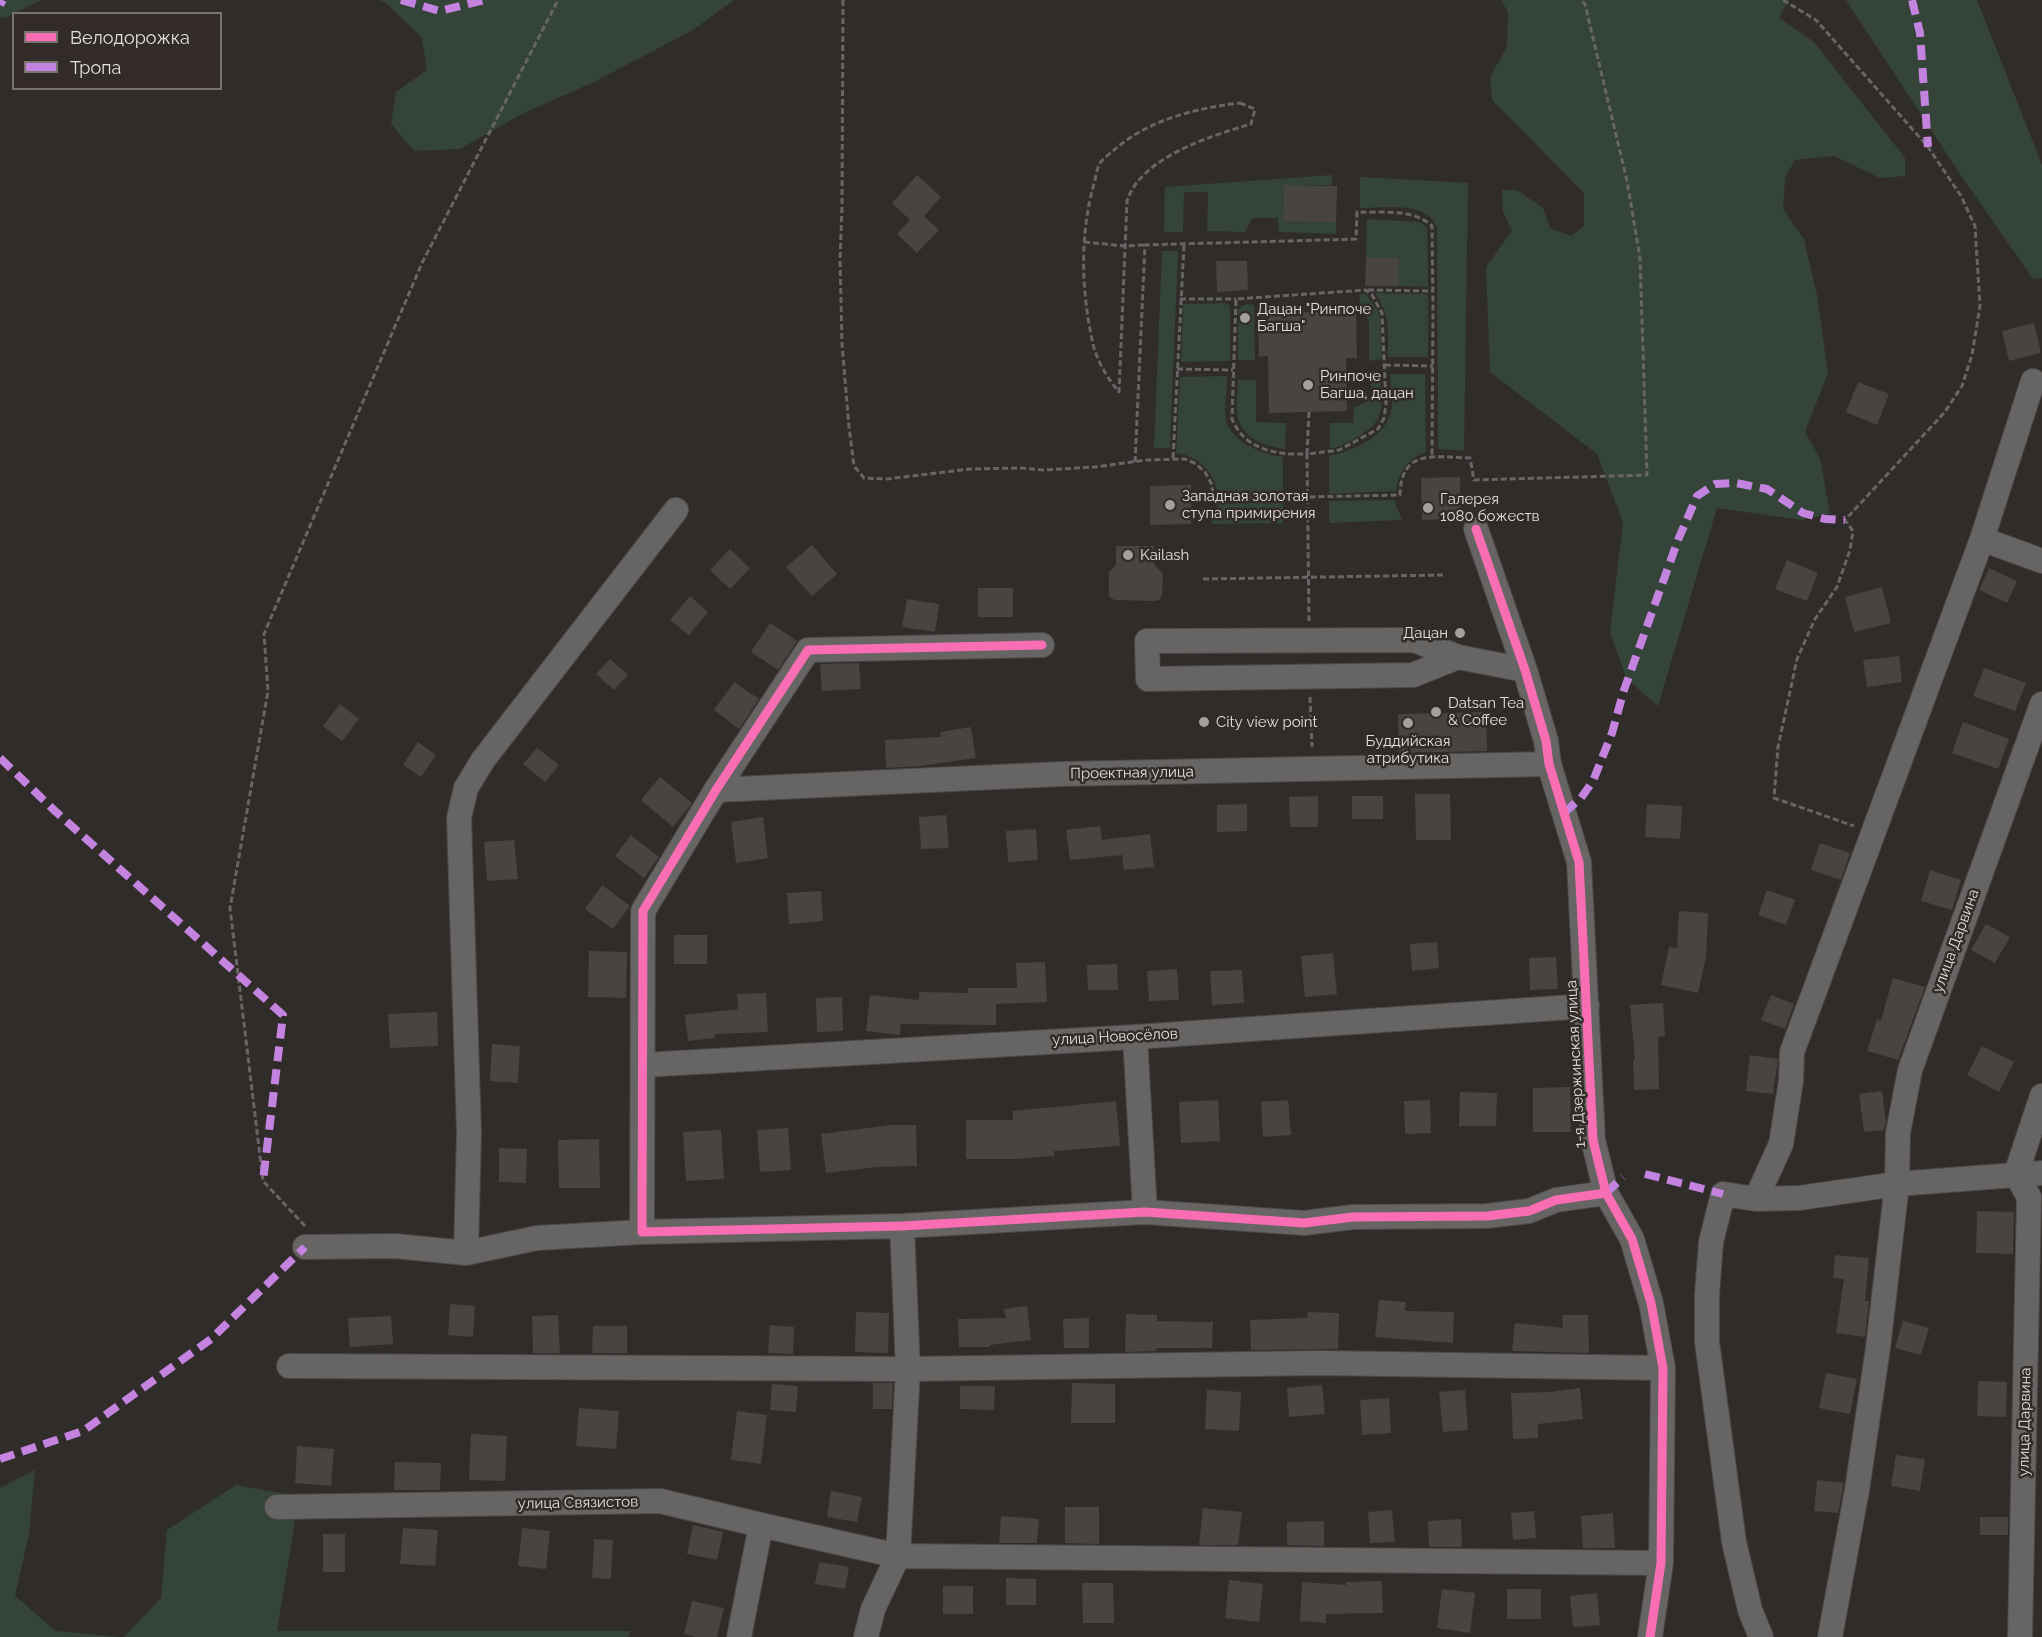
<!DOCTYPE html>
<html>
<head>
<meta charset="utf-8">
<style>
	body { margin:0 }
	#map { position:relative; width:2042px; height:1637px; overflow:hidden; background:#302c2a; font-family:Raleway,sans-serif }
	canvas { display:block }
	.legend { position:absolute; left:12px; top:12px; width:210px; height:78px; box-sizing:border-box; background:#322b28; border:2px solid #787370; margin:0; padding:8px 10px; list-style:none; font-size:18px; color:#e2dedc }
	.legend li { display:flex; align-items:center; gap:12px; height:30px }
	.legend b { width:30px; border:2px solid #787370 }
</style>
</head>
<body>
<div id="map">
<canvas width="2042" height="1637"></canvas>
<ul class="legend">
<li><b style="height:8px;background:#f96db3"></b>Велодорожка</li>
<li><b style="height:8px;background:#c483df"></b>Тропа</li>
</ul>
</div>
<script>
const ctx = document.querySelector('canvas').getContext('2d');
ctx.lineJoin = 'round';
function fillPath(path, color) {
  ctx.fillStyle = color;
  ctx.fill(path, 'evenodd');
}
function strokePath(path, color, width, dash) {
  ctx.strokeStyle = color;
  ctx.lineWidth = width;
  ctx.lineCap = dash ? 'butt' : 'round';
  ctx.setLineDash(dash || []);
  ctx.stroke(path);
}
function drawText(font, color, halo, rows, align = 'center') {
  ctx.font = font + ' Raleway,sans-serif';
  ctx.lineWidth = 5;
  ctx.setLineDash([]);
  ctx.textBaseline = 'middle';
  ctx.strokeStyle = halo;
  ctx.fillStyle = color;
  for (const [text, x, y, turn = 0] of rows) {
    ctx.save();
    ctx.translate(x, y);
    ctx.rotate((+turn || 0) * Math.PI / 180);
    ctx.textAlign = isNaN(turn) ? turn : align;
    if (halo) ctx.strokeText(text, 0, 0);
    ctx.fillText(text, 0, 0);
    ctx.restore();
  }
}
fillPath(new Path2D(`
	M0 0H41L5 18 0 17Z
	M379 0H734L693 30 594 82 524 113 460 149 414 151 391 124 396 92 427 70 422 38 386 3Z
	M1501 0H1788L1779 18 1814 42 1905 158V176L1880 178 1834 156 1795 160 1785 178 1783 209 1804 239 1817 295 1828 373 1805 432 1820 458 1830 514 1802 520 1717 508 1658 706 1627 679 1610 633 1623 522 1597 454 1490 372 1486 267 1512 231 1503 211 1502 190H1517L1543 208 1550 228 1571 236 1584 226V193L1492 100 1490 77 1507 47 1508 12Z
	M1846 0H1977L2042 165V278L2033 279 1960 174Z
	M1332 175V185H1284L1283 220 1336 222V234L1279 232 1278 218H1252L1245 232 1207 231 1208 192H1184L1183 232H1164L1165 187Z
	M1360 177 1468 183 1464 451 1438 449 1437 227C1426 200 1384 208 1360 208Z
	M1367 219 1420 222 1427 228 1428 287 1399 286V258H1366Z
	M1162 251H1178L1170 448H1154Z
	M1375 293 1428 294V357H1388C1388 330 1391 317 1375 293Z
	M1359 294H1366L1378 311 1380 317 1382 359 1369 361V322L1360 303Z
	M1227 303 1230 307V361L1181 362 1183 304Z
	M1247 304 1254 305 1255 360H1238V312L1240 307Z
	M1390 374H1425L1426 452C1407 459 1399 472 1396 491L1329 494V456C1355 450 1388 437 1392 407 1393 396 1390 384 1390 374Z
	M1370 375H1380C1383 410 1386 422 1352 440 1345 444 1338 448 1330 448V423H1353L1354 407C1376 400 1372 396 1370 375Z
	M1227 376C1227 388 1224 408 1226 420 1232 443 1263 454 1283 457V495L1218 496C1215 473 1200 456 1176 453L1180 377Z
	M1238 380H1256V422L1286 423 1285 449C1265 446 1245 440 1238 419 1235 408 1238 391 1238 380Z
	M1394 500 1402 520 1329 523V501Z
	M1283 502V523L1211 524 1215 515 1217 504Z
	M35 1470 29 1534 15 1596 56 1631 120 1637H0V1488Z
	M236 1485 299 1496 277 1631H631L628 1637H124L161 1598 167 1530Z`), '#344439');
fillPath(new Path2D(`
	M917 175 941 197 924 216 939 230 917 253 897 234 910 220 892 203Z
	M1284 185 1337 186 1336 222 1283 221Z
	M1366 258H1399V286H1365Z
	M1216 261H1247L1248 290 1217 292Z
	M1356 311 1357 358H1346L1347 411 1269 413 1268 356 1259 357 1258 313Z
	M2034 323 2041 353 2009 361 2002 331Z
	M1858 382 1889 394 1877 425 1846 412Z
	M1460 477 1461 519 1422 520 1421 478Z
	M1191 485V524L1150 525V486Z
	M812 545 837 574 812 596 786 567Z
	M1116 546H1154V564L1163 574 1162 595 1159 600 1154 601 1115 600 1110 598 1109 594V572L1116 565Z
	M730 549 750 568 730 589 710 570Z
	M1787 560 1818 573 1807 601 1775 589Z
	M1989 568 2017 581 2007 603 1979 590Z
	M1882 587 1891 623 1854 632 1845 597Z
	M978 588H1013V617H978Z
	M690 596 708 612 689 635 670 620Z
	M907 599 939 604 935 632 902 627Z
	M770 623 797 641 778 670 751 652Z
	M1899 656 1902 682 1867 687 1863 660Z
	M610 659 628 675 614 690 596 674Z
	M859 663 861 689 822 691 820 664Z
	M1984 668 2026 683 2015 711 1973 696Z
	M734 682 759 699 739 729 714 710Z
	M340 704 359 719 342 741 323 726Z
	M1486 712 1487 751 1399 753 1398 714Z
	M1963 722 2009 739 1998 769 1952 753Z
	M971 727 976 758 921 766 886 768 885 740 941 737 940 732Z
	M418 742 436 755 421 777 403 765Z
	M537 748 559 765 545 782 523 764Z
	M660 777 692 803 673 827 641 800Z
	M1415 794H1450L1451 840H1416Z
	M1318 796V827H1290L1289 797Z
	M1352 796H1383V819H1352Z
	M1247 804V831L1217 832V805Z
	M1647 804 1682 806 1680 839 1645 837Z
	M946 815 949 848 921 849 919 817Z
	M763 817 768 858 736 863 731 822Z
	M1100 826 1102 840 1150 834 1154 867 1124 870 1122 855 1070 860 1066 830Z
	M1036 829 1038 860 1008 862 1006 831Z
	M631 835 659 857 644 878 615 856Z
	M514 840 518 879 487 881 484 842Z
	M1820 843 1850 853 1841 880 1811 870Z
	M1930 870 1961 880 1952 910 1921 901Z
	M602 885 630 906 613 929 585 909Z
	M1767 890 1795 900 1786 925 1758 915Z
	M821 891 823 921 789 924 787 893Z
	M1679 911 1708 913 1706 957 1698 993 1661 985 1669 947 1677 948Z
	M1986 924 2010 937 1995 963 1971 950Z
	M674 935H707V964H674Z
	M1437 942 1439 968 1412 971 1410 944Z
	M589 951 627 952 626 998 588 997Z
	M1333 953 1337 994 1305 997 1301 956Z
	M1556 957 1558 989 1530 990 1529 958Z
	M1045 962 1047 1002 996 1004V1025L901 1024 900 1035 866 1031 870 995 919 1000V992L968 993V988H1017L1016 963Z
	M1117 964 1118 990H1088L1087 965Z
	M1177 969 1179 1000 1149 1001 1147 971Z
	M1242 970 1244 1003 1212 1005 1210 971Z
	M1893 978 1925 987 1898 1060 1867 1051 1877 1019 1881 1020Z
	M766 993 768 1032 715 1034V1038L688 1041 685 1015 738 1009 737 994Z
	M1771 995 1794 1004 1785 1029 1761 1020Z
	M842 997 843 1031 817 1032 816 998Z
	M1663 1003 1665 1036 1658 1037 1659 1089 1634 1090 1633 1060H1635L1630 1005Z
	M437 1012 438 1046 390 1048 388 1014Z
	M492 1044 520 1046 518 1083 490 1081Z
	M1982 1046 2014 1062 1999 1092 1967 1075Z
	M1750 1055 1778 1059 1773 1094 1746 1091Z
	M1570 1087 1571 1132H1533V1088Z
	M1882 1091 1886 1122 1884 1130 1864 1132 1859 1094Z
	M1460 1092 1497 1093 1496 1126H1459Z
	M1218 1100 1220 1141 1181 1143 1179 1102Z
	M1288 1100 1291 1135 1263 1137 1261 1102Z
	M1430 1100 1431 1133 1405 1134 1404 1101Z
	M1116 1101 1120 1146 1054 1151V1156L1017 1159H966V1120H1013V1111Z
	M890 1125H916L917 1166 877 1167 826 1173 821 1134Z
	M788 1128 791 1170 760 1172 757 1130Z
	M721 1130 724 1179 686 1181 683 1132Z
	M599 1139 600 1188H559L558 1140Z
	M499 1148 527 1149 526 1183 499 1182Z
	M1977 1211 2014 1212 2013 1254 1976 1253Z
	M1835 1255 1869 1258 1865 1301H1869L1865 1337 1836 1333 1844 1279 1833 1278Z
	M1379 1300 1406 1302 1405 1311 1454 1312 1453 1343 1375 1337Z
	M450 1304 475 1306 473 1337 448 1335Z
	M1027 1306 1031 1340 990 1345V1347H959L958 1319 1006 1318 1004 1309Z
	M856 1312 889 1313 888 1353 855 1352Z
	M1308 1312 1339 1313 1338 1349 1251 1350 1250 1320 1307 1318Z
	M1126 1314 1157 1315V1321L1213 1322 1212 1348H1157L1156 1351 1125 1352Z
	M558 1315 560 1353H533L532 1316Z
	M1562 1315H1588L1589 1353 1512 1351 1515 1323 1563 1328Z
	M391 1316 393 1344 350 1347 348 1318Z
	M1089 1318V1348H1064L1063 1319Z
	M1903 1321 1929 1328 1921 1355 1895 1348Z
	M770 1325 794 1327 793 1354 768 1353Z
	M593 1326H627V1353H592Z
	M1826 1373 1857 1379 1850 1414 1819 1408Z
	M1978 1381 2007 1382 2006 1417 1977 1416Z
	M873 1383H893L892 1409H873Z
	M1072 1383 1115 1384V1423H1071Z
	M772 1384 798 1386 796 1412 770 1410Z
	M1322 1385 1325 1414 1289 1417 1287 1388Z
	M960 1386H995L994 1410 960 1409Z
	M1580 1388 1583 1419 1538 1424V1438L1513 1439 1511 1393 1550 1392Z
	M1207 1390 1241 1392 1239 1431 1205 1429Z
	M1465 1390 1468 1430 1443 1432 1439 1392Z
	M1389 1398 1391 1433 1362 1435 1360 1400Z
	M579 1408 619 1411 616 1449 576 1446Z
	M737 1411 767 1415 761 1464 731 1460Z
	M471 1434 507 1436 505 1481 469 1480Z
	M297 1446 334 1449 331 1486 295 1483Z
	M1896 1455 1925 1459 1920 1491 1891 1486Z
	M395 1462 441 1463 440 1490H394Z
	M1817 1480 1844 1483 1838 1513 1814 1511Z
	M831 1491 862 1497 857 1522 827 1517Z
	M1065 1507H1099V1544L1065 1543Z
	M1203 1508 1242 1512 1238 1545H1199Z
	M1392 1510 1395 1542 1370 1543 1368 1512Z
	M1534 1511 1536 1538 1513 1540 1511 1513Z
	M1613 1513 1615 1548H1583L1581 1516Z
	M1001 1516 1039 1519 1037 1543H999Z
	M1980 1517H2008V1535H1980Z
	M1461 1519 1462 1547H1429L1428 1521Z
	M1324 1521V1546L1287 1545V1522Z
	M693 1525 723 1532 717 1560 687 1554Z
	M403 1528 438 1530 435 1566 400 1564Z
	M522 1528 550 1531 546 1569 518 1566Z
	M323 1534H345V1572H323Z
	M594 1539 613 1540 611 1579 592 1578Z
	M819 1562 849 1567 845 1589 815 1584Z
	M1006 1578 1036 1579V1605H1006Z
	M1229 1580 1263 1584 1259 1622 1225 1618Z
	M1382 1581 1383 1613 1326 1614V1623L1300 1621 1302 1582 1346 1585V1582Z
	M1082 1583H1113L1114 1623H1083Z
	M943 1586H973V1614H943Z
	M1442 1589 1475 1593 1470 1633 1437 1628Z
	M1507 1589H1541V1619H1507Z
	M1597 1593 1600 1625 1573 1627 1570 1596Z
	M692 1601 724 1608 717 1637H696L684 1634Z`), '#474442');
const minor = new Path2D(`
	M1476 529 1525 670 1546 741 1549 764 1579 862 1593 1140 1606 1193 1632 1239 1651 1303 1663 1368 1661 1563 1650 1637
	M1982 539 2042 561
	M1042 645 808 650 716 790 643 911 642 1232 902 1226 1145 1212 1304 1223 1353 1217 1487 1216 1529 1211 1556 1200 1606 1193
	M1458 657 1413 675 1148 679 1147 641 1414 640 1458 657 1525 670
	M716 790 1061 774 1549 764
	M1135 1037 1145 1212
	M643 1065 1135 1037 1587 1006
	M1756 1199 1781 1144 1791 1081 1792 1052 1982 539 2033 381
	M902 1226 908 1369 898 1556 1661 1563
	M305 1247 395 1246 466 1253 537 1238 642 1232
	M466 1253 469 1133 459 818 466 788 483 760 676 510
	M289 1366 908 1369 1319 1363 1663 1368
	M277 1507 660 1501 761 1525 739 1637
	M761 1525 898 1556 873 1609 866 1637
	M1761 1637 1750 1610 1734 1542 1707 1342V1295L1711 1242 1723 1194 1756 1199 1799 1198 1897 1184 2042 1173
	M1830 1637 1857 1490 1878 1348 1897 1184 1898 1133 1910 1070 2042 704
	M2020 1637 2029 1197 2016 1174 2042 1096`);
strokePath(minor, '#4c4847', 26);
strokePath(new Path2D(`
	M843 0 842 206 840 260 842 344 849 427 854 466 864 478 887 479 970 469 1021 468 1043 470 1095 467 1147 460 1185 459 1196 464 1205 472 1212 485 1213 499 1400 495C1401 448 1435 457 1470 458L1474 480 1647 475 1640 258 1627 181 1585 4 1581 0
	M1783 0 1816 20 1928 147 1961 196 1975 226 1980 306 1972 355 1962 386 1944 413 1845 520 1853 531 1850 550 1837 587 1815 619 1797 659 1778 747 1774 798 1854 826
	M1240 103 1255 109 1251 124C1211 136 1141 157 1127 201L1119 392C1108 379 1099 364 1094 348 1081 294 1079 234 1095 180 1096 175 1097 168 1100 163 1103 158 1110 154 1114 150 1148 120 1196 108 1240 103Z
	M1084 242 1125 246 1145 245
	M1368 290 1433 291
	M1180 299H1236
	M1385 365 1433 366
	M1177 369 1233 370
	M1309 412 1307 454 1339 450 1378 429 1384 418 1386 404 1382 313 1372 295 1366 290 1236 299 1232 419C1245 450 1276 455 1307 454L1309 621
	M1173 458 1184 245
	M1135 462 1145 245 1356 239 1357 212C1381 213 1413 208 1432 226L1433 309 1432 457
	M1203 579 1443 575
	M1310 697 1312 747
	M305 1226 263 1181 230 908 268 691 264 634 422 263 558 0`), '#676565', 3, [6, 3]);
strokePath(minor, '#666564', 24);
strokePath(new Path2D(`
	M401 0 440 11 485 0
	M1912 0 1920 33 1928 147
	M0 5 3 0
	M0 758 55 811 283 1015 263 1181
	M1564 813 1581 798 1593 781 1612 733 1624 690 1678 540 1697 496 1715 484 1736 483 1767 489 1803 513 1825 519 1845 520
	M1645 1174 1723 1194
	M1606 1193 1623 1177
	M0 1459 83 1431 211 1339 305 1247`), '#c483df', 8, [15, 8]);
strokePath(new Path2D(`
	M1476 529 1525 670 1546 741 1549 764 1579 862 1593 1140 1606 1193 1632 1239 1651 1303 1663 1368 1661 1563 1650 1637
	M1042 645 808 650 716 790 643 911 642 1232 902 1226 1145 1212 1304 1223 1353 1217 1487 1216 1529 1211 1556 1200 1606 1193`), '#f96db3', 9);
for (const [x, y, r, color] of [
	[1245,318,6,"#a4a09e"],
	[1308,385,6,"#a4a09e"],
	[1170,505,6,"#a4a09e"],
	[1428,508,6,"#a4a09e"],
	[1128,555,6,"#a4a09e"],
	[1460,633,6,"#a4a09e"],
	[1436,712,6,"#a4a09e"],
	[1204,722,6,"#a4a09e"],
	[1408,723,6,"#a4a09e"]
]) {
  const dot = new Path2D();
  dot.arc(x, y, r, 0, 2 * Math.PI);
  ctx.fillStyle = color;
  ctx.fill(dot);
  strokePath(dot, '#322b28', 2);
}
drawText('15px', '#e2dedc', '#322b28', [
	["Дацан \"Ринпоче",1257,309],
	["Багша\"",1257,326],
	["Ринпоче",1320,376],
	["Багша, дацан",1320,393],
	["Западная золотая",1182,496],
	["ступа примирения",1182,513],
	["Галерея",1440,499],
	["1080 божеств",1440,516],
	["Kailash",1140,555],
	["Дацан",1448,633,"right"],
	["Datsan Tea",1448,703],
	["& Coffee",1448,720],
	["City view point",1216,722],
	["Буддийская",1408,741,"center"],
	["атрибутика",1408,758,"center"]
], 'left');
drawText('15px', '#e2dedc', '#322b28', [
	["Проектная улица",1132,773,-1],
	["улица Дарвина",1956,941,-70],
	["улица Новосёлов",1115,1037,-3],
	["1-я Дзержинская улица",1576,1064,-93],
	["улица Дарвина",2025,1422,-89],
	["улица Связистов",578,1503,-1]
]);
</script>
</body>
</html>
